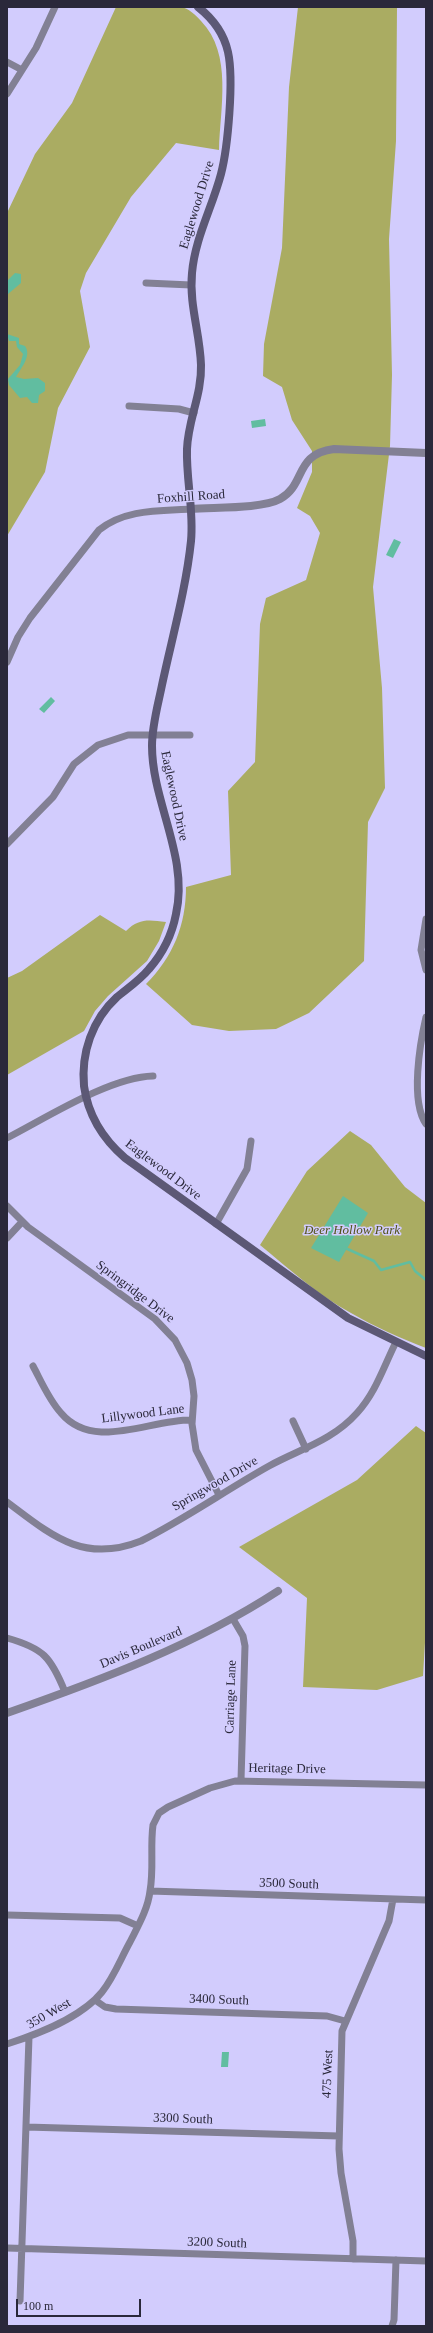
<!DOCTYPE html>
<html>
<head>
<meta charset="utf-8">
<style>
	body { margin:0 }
	#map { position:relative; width:433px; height:2333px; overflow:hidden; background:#d2ccfd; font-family:Georgia,serif }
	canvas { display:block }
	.frame { position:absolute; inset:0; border:8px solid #2a283a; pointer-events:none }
	.scale { position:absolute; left:16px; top:2299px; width:125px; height:18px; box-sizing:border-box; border:2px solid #2a283a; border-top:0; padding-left:5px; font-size:12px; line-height:14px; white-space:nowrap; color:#2a283a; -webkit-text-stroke:3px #d2ccfd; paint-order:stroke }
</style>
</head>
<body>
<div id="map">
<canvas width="433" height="2333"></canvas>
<div class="frame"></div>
<div class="scale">100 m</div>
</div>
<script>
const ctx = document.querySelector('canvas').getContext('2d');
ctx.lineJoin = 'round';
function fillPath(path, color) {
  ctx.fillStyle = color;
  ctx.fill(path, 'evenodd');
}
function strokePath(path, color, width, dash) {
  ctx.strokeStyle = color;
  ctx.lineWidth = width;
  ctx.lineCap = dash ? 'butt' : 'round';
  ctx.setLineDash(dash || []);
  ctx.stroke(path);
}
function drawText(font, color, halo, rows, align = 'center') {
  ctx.font = font + ' Georgia,serif';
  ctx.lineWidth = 3;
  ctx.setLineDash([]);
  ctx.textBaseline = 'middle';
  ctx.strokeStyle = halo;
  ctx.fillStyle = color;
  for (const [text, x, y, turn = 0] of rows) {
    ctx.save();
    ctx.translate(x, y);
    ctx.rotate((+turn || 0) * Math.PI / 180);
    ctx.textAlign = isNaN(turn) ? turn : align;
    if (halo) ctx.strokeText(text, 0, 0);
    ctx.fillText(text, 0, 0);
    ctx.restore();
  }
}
fillPath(new Path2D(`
	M116 7C134 7 164 4 181 7 188 8 196 15 201 21 233 54 220 108 219 150L176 143 131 197 86 273 80 291 90 347 58 408 45 472 7 536V213L35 154 72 103Z
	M298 7H397L396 141 389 239 392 375 390 446 373 587 382 688 385 788 368 822 364 961 309 1013 276 1029 229 1031 192 1025 146 984C173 957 186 925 186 887L231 875 228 791 255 762 260 624 266 598 306 580 320 533 310 516 297 508 312 472V451L292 420 282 387 263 376 264 344 282 248 289 87Z
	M100 915 126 931C139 918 149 920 166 922L159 941 147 961 108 996 95 1011 84 1031 7 1075V978L22 971Z
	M350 1131 371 1145 405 1187 426 1203V1348C400 1338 375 1327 351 1313 318 1295 289 1269 260 1245L307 1171Z
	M416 1426 426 1433V1626L423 1676 377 1690 303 1687 307 1598 239 1547 357 1480Z`), '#aaac62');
fillPath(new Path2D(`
	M15 273 21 274V283L8 294 7 302V281Z
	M7 334 19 338V344L25 346C32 356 21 368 16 377L24 379 38 378 45 383V391L39 395 38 403H32L27 397 20 398 9 385 8 379 20 365 23 354 17 347 16 341H9Z
	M265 419 266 426 252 428 251 421Z
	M394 539 401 542 393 558 386 555Z
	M51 697 55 701 44 713 39 709Z
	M343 1196 368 1213 339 1262 311 1248Z
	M222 2052H229L228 2067H221Z`), '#61bda0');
strokePath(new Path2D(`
	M343 1247 374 1261 381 1270 410 1262 415 1271 426 1280`), '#61bda0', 2.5);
strokePath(new Path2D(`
	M7 62 22 70
	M7 94 36 48 55 7
	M146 283 191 285
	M129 406 179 409 194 413
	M7 662 18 637 30 618 99 530C125 509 159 511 191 509
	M7 844 53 797 74 764 98 745 128 735H190
	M426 919 421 950 426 970
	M426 1017C420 1043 410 1101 426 1124
	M7 1138C46 1118 110 1077 153 1076
	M7 1206 28 1227 155 1319 175 1340 187 1363 192 1380 194 1396 192 1424 196 1450 219 1495
	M216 1224 247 1169 251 1141
	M7 1238 22 1222
	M33 1366C41 1381 49 1400 61 1413 94 1452 150 1419 192 1420
	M293 1421 306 1449
	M7 1502C51 1535 83 1564 141 1541 185 1519 226 1490 269 1466 300 1449 332 1441 357 1413 376 1392 383 1368 396 1342
	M233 1619 243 1636 245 1646 241 1780
	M7 1638C43 1648 51 1657 65 1692
	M150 1891 426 1900
	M7 1915 120 1918 138 1926
	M95 2000 105 2007 116 2009 327 2016 345 2021
	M7 2044C38 2034 81 2018 102 1992 114 1977 121 1958 130 1942 138 1926 148 1909 150 1891 154 1869 150 1847 153 1825L159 1813 168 1807 210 1788 235 1781 426 1785
	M26 2127 339 2136
	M7 2248 426 2261
	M353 2259V2241L341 2173 339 2149 342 2031 389 1921 393 1899
	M20 2301 29 2037
	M392 2326 394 2320 396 2260`), '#828094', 7);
strokePath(new Path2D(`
	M191 509C213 507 262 509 280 499 306 485 294 454 334 449L426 453
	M7 1713C101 1680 195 1645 278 1591`), '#828094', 8);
strokePath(new Path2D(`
	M198 7C212 18 224 34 228 52 234 79 228 147 221 174 212 208 195 238 192 273 189 305 200 333 201 365 202 394 188 420 187 449 186 480 194 510 191 541 186 589 172 638 162 685 158 705 152 725 152 746 152 802 189 857 176 914 172 935 163 953 149 969 140 980 128 988 117 997 92 1020 81 1053 84 1086 88 1115 103 1139 125 1158L348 1318 426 1356`), '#5c5875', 8);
drawText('13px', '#2a283a', '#d2ccfd', [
	["Eaglewood Drive",197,205,-73],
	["Foxhill Road",191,497,-4],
	["Eaglewood Drive",174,796,78],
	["Eaglewood Drive",163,1170,37],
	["Springridge Drive",135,1292,37],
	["Lillywood Lane",143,1414,-7],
	["Springwood Drive",215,1484,-30],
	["Davis Boulevard",141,1648,-23],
	["Carriage Lane",231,1697,-88],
	["Heritage Drive",287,1769,1],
	["3500 South",289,1884,2],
	["3400 South",219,2000,2],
	["350 West",49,2014,-30],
	["475 West",328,2074,-88],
	["3300 South",183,2119,2],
	["3200 South",217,2243,2]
]);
drawText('italic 13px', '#515219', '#d2ccfd', [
	["Deer Hollow Park",352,1231]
]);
</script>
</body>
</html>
